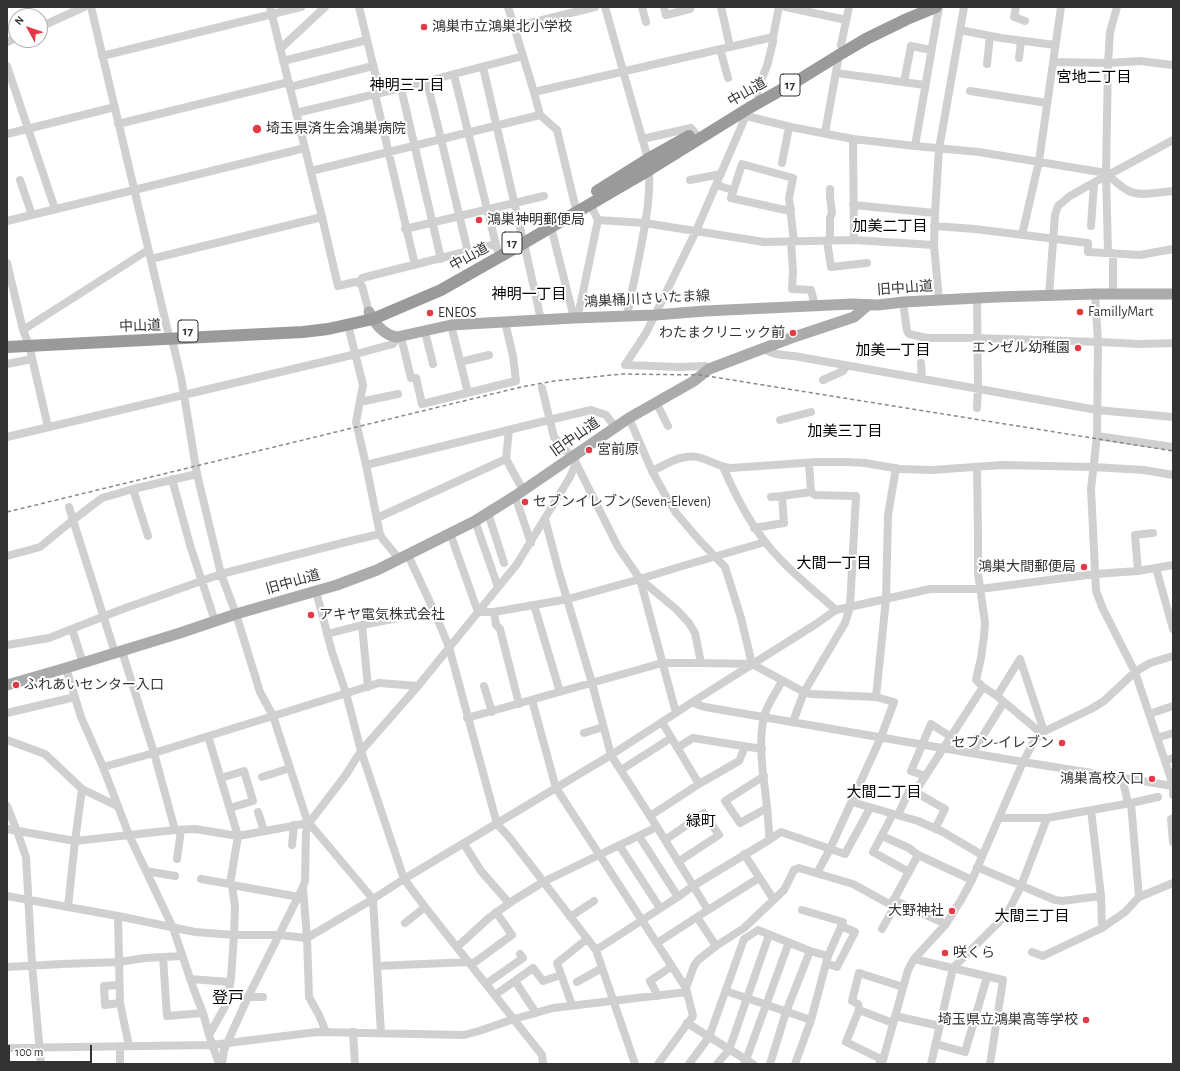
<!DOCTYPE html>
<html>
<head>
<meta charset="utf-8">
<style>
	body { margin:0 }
	#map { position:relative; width:1180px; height:1071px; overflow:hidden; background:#fff; font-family:"Alegreya Sans",sans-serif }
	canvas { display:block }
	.frame { position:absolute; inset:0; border:8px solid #333; pointer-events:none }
	.north { position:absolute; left:8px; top:8px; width:40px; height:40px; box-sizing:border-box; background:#fff; border:1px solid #adadad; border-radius:50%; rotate:310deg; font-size:11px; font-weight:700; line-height:16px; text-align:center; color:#333 }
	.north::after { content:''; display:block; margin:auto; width:14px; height:18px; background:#e63946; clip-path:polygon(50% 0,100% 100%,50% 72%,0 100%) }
	.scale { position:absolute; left:8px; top:1045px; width:84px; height:18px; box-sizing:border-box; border:2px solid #333; border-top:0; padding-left:5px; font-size:12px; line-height:14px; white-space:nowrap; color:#333; -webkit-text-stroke:3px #fff; paint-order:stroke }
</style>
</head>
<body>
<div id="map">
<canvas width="1180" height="1071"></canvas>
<div class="frame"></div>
<div class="north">N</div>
<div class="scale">100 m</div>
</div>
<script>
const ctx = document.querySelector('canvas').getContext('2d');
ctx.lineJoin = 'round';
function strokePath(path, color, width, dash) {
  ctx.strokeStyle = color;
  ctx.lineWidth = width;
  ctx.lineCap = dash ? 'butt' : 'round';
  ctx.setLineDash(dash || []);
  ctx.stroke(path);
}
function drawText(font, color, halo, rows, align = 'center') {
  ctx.font = font + ' "Alegreya Sans","Noto Sans JP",sans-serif';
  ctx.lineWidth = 4;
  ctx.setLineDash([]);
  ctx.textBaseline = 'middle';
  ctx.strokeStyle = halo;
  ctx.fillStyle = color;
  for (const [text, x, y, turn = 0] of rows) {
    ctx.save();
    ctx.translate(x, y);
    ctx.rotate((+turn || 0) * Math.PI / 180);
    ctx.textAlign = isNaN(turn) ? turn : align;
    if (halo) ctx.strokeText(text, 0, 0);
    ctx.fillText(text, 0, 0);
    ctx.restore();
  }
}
strokePath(new Path2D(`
	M91 7 168 332
	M270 7 322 217 338 286 355 282 359 283 362 278 496 244
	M359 7 380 93
	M508 7 534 92 540 115 557 130 575 205
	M605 7 648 159C652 190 646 221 640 252 636 273 631 294 627 316
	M642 7 646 22
	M664 7 666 15 690 9V7
	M721 7 730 47
	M786 7 846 20
	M1016 7 1014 17 1025 21
	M40 27 84 7
	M514 27 595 7
	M960 30 1001 38 1055 45
	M7 42 16 38
	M841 45 849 7
	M280 49 325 7
	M720 49 728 78
	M102 56 301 7
	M1019 58 1021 41
	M283 61 367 40
	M1053 62 1108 63 1140 61 1173 65
	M987 64 990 36
	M7 66 55 209
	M483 67 522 236
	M836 73 925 85
	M454 75 497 249
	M427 82 441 139 468 252
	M904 82 911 46 931 50
	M290 87 373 66
	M401 88 441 259
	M970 91 1047 103
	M534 92 773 37
	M375 94 415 265
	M758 95 756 92 767 66 773 42V37L779 7
	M296 113 401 88 523 56
	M746 116 791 127 853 139 915 146 979 152 1106 173H1112L1173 140
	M118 124 289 82
	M825 133 839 55
	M7 134 115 107
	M642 139 691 128 695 133
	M853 139 854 240
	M915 146 939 7
	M782 163 789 127
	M311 171 540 115
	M1106 173C1113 179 1120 187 1129 191 1139 197 1161 192 1173 191
	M20 180 32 215
	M690 180 721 174
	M716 185 733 190
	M830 189V197L832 213 830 218V240
	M853 205 935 213
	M791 209 785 210 731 198 742 164 793 178 789 198 794 242
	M598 220 645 223 764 242 854 240 934 245
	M7 221 134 190 305 148
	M934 226 975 229 1088 243V252L1140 255 1173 249
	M1091 226 1094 183
	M551 227 574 318
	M405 229 544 196
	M1022 235 1039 161 1061 7
	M827 241 831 267 867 263
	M791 242 793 271 792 289 811 290 815 306
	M524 243 541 320
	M1108 253 1106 173 1108 63 1110 32 1117 7
	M1113 253V294
	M151 259 322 217
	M7 263 23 330 27 340
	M359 283 362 286 369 312
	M1095 294 1098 342 1097 436 1091 489 1096 591 1103 609 1135 672 1170 776 1173 786V795
	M1049 295 1055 215 1058 206 1070 196 1102 178 1106 173
	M977 298 978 388 977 408
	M939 300 934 245 935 213 939 149 964 7
	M903 302 907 331 909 334 927 338H977L1098 342 1141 344 1173 343
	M574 318 579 311 598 220 590 204
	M348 325 363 385 356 422 357 426 366 465 380 534 382 538 400 560
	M451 325 468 393
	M23 330 148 250
	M425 332 433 364
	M401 337 411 378H416L422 404 516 381 513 356 505 322
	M172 339 181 377 197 474 221 574 236 614 260 692 273 716 306 817 309 823 373 899 381 1033
	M29 345 48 427
	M764 349C774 355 783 355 794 356L1097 410 1173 417
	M460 362 489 355
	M921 363 922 379
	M7 364 32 359
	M709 369 705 366 679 367 625 365 646 333 655 315 696 231 748 111
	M823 380 843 371 847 366
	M542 388 554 437 569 454 574 456 576 463 618 547 640 579 676 609 689 623 695 633 701 663
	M360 402 398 394
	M656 402 668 426
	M629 418 652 471 663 491 676 513 700 541 725 567 741 618 752 664
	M780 420 811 412
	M509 430 506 459 523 490
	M1097 436 1173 447
	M7 437 356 354 393 344 397 337
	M366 465 549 420 591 410 606 415 615 427
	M723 467C738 501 755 534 781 560 798 578 817 593 836 610
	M977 467 978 537V573L985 623 984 636 981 658 976 680 983 687 997 696 1041 733
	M652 471C667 464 684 452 701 458 711 461 720 467 731 468L817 462H847L865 463 900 469 932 470 1002 465 1093 467 1144 470 1173 475
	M172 479 190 545 215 621
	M133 489 148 536
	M515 496 531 543
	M782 496 811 492
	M69 507 73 520 102 498 133 489 197 474
	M488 513 504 563
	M377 518 506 459
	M545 519 559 572 592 683 611 755 657 827 708 910
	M475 521 498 587
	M754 528 784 523 782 496 771 497
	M450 533 478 612
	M408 555 434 611 449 647 497 824 509 837 596 950 635 1064
	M7 556 40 547 73 520 115 653
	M1156 568 1173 629
	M1138 571 1135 535 1153 533
	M640 579 676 713
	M316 591 332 652 346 693 361 751 404 879 425 907 542 1055 543 1064
	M534 605 560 692
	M478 612H494L568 599 640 579 679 567 765 542
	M494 612 496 625 500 629 519 704
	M362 625 368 687
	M72 629 83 663
	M327 634 362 625 434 611
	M7 645 49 638 120 610 221 574 350 541 380 534
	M122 651 154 753 175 830
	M66 668 81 717 103 767 129 835 173 928 194 990 203 1013 209 1035 219 1064
	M484 686 492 712
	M997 696 1020 659 1044 731
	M876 697 886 599 888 515 896 468
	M532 700 556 788 686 988 693 1016 658 1064
	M694 701 696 704 705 707 1023 762 1173 786
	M7 713 75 697
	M1149 714 1173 706
	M467 718 662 663H701L752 664 804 692 811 694 876 697 894 702 881 737 830 849 817 873
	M662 722 699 784
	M793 722 804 692 845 623 850 607 856 496 815 495 811 492 809 463
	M584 733 603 727
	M1157 738 1173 733
	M7 740 45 754 82 789 117 806
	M677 748 693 738 762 749
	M972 753 1004 702
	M1165 761 1173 758
	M103 767 154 753 379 683 418 686
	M621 770 671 738
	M764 776 725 801 740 823 767 808
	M925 776 911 771 931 724 951 737
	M262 777 290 768
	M221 778 244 771 253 801 230 808
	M1125 779 1124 786 1128 803
	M915 792 983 687
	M852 802 918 821 943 832 982 855
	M1131 803 1139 897
	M7 806 17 831 26 857 32 965 41 1064
	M1091 810 1101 896 1102 928
	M258 812 264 831
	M893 814 873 852 909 872
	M898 815 910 789 945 809 935 829
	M650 816 699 784 739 761 745 747
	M999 818H1047L1131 803 1158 797
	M1173 818 1171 819 1173 842
	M7 829 75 841 175 830 195 829 238 836 309 823
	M639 836 678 897
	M882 836 909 848 918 855 972 880
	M665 840 704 813 719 835 678 862
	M769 840 781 832 845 854 870 808
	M464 844 481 871 509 903
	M292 845 294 825
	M619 845 660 908
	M744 854 774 900
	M177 859 181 830
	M977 867 1055 900 1062 901 1101 896
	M146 871 175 876
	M201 879 230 884 238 836 208 736
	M232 885 299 897
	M303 888 307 938 309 997 319 1015 326 1032
	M7 896 118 916 195 932 234 935H279L307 938 373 899 404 879 611 755 662 722 694 701 816 624 836 610 930 589H980L1095 574 1138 571 1173 565
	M893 900 946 924
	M68 907 75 841 82 789
	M118 916 120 1003 129 1046
	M570 917 594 901
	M697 917 716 946
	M405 923 425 907
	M882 929 892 911 891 905 918 855
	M657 943 697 917 759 878
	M457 947 490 917 514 900 543 882 657 827
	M596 950 678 897 693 886 769 840C770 801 755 755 764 717 767 704 776 693 782 681
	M1032 952 1043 956 1102 928 1125 912 1139 897 1173 883
	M163 957 167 1016 203 1013
	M914 959 1003 980 990 1064
	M826 963 837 967 855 932 841 926
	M471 965 512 935 496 912
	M377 966 469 962
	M7 967 62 964 119 962 145 958 182 956
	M190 979 230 982
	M515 981 536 1013
	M577 982 602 968
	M486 984 523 958 520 954
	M119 985 104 986 105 1005 120 1003
	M686 988 694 966 698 960 716 946 744 928 784 890 794 870 799 868 853 884 891 905
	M726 991 811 1020
	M495 995 533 968 543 981 561 975
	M658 996 650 981 672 966
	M248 997H263
	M572 1005 557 963 587 939
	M859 1010 893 1023
	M895 1016 940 1026
	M687 1023 753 1064
	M353 1032 355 1064
	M209 1035 227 1003 231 978 234 935 235 907 232 885 230 884
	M936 1044 965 1052 987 977
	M7 1048 212 1045 317 1032 464 1035 479 1031 514 1019 553 1008 687 992
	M883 1060 846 1042 859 1010 858 1004 852 1001 859 973 903 987
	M120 1064V1046
	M222 1064 224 1050 248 997 303 887 305 881 306 832 309 823 345 776 361 751 418 686 517 564 570 477 576 463
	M689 1064 709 1037 744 939 758 930 810 951 828 956
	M717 1064 729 1050 769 935
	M744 1064 746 1060 789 942
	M770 1064 786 1012 810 951
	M795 1064 811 1020 828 956 843 922 802 910
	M879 1064 883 1060 908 970 914 959 946 924 961 900 972 880 1023 762 1032 745 1041 733 1091 709 1104 701 1135 672 1150 663 1173 656
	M931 1064 953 968 1007 914 1021 886 1047 818`), '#d0d0d0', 8);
strokePath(new Path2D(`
	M369 312C375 324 383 335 397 337L451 325 574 318 655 315 705 311 852 304 878 305 903 302 996 297 1095 294H1173
	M7 685 66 668 180 633 236 614 337 585 377 570 475 521 515 496 629 418 694 381 709 369 791 338 854 317 868 305`), '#ababab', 11);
strokePath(new Path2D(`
	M597 191 648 159 689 136
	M7 347 303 332 328 329 373 319 441 290 524 243 551 227 649 170 749 108 797 81 839 55 866 39 907 19 936 7`), '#9a9a9a', 12);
strokePath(new Path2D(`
	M7 512 521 387 554 381 622 374 701 375 1173 451`), '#888', 1.5, [4, 3]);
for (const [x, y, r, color] of [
	[424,27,4,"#e63946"],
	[257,129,5,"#e63946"],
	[479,220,4,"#e63946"],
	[1080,312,4,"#e63946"],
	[430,313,4,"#e63946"],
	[793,333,4,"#e63946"],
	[1078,348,4,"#e63946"],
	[589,450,4,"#e63946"],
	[525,502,4,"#e63946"],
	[1084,567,4,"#e63946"],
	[311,615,4,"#e63946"],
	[16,685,4,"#e63946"],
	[1062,743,4,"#e63946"],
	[1152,779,4,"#e63946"],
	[952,911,4,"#e63946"],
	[945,953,4,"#e63946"],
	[1086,1020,4,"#e63946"]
]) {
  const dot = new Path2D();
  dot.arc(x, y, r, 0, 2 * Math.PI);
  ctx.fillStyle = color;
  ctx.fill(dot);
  strokePath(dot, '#fff', 1.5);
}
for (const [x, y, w] of [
	[790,85,20],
	[512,243,20],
	[188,331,20]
]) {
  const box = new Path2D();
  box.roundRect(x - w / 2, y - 11, w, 22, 3);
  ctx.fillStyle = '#fff';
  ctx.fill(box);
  strokePath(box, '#333', 1);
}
drawText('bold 13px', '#333', null, [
	["17",790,85],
	["17",512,243],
	["17",188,331]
]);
drawText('14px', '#333', '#fff', [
	["鴻巣市立鴻巣北小学校",432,27],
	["埼玉県済生会鴻巣病院",266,129],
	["鴻巣神明郵便局",487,220],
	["FamillyMart",1088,312],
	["ENEOS",438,313],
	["わたまクリニック前",785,333,"right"],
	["エンゼル幼稚園",1070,348,"right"],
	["宮前原",597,450],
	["セブンイレブン(Seven-Eleven)",533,502],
	["鴻巣大間郵便局",1076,567,"right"],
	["アキヤ電気株式会社",319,615],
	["ふれあいセンター入口",24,685],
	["セブン-イレブン",1054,743,"right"],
	["鴻巣高校入口",1144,779,"right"],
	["大野神社",944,911,"right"],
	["咲くら",953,953],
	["埼玉県立鴻巣高等学校",1078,1020,"right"]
], 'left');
drawText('14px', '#333', '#fff', [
	["中山道",747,92,-30],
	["中山道",469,257,-29],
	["旧中山道",905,288,-4],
	["鴻巣桶川さいたま線",647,299,-3],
	["中山道",140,326,-2],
	["旧中山道",575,437,-35],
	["旧中山道",293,582,-16]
]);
drawText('15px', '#000', '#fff', [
	["宮地二丁目",1094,77],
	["神明三丁目",407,85],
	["加美二丁目",890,226],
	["神明一丁目",529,294],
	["加美一丁目",893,350],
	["加美三丁目",845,431],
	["大間一丁目",834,563],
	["大間二丁目",884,792],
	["緑町",701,821],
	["大間三丁目",1032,916]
]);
drawText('16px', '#000', '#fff', [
	["登戸",228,998]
]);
</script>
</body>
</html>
